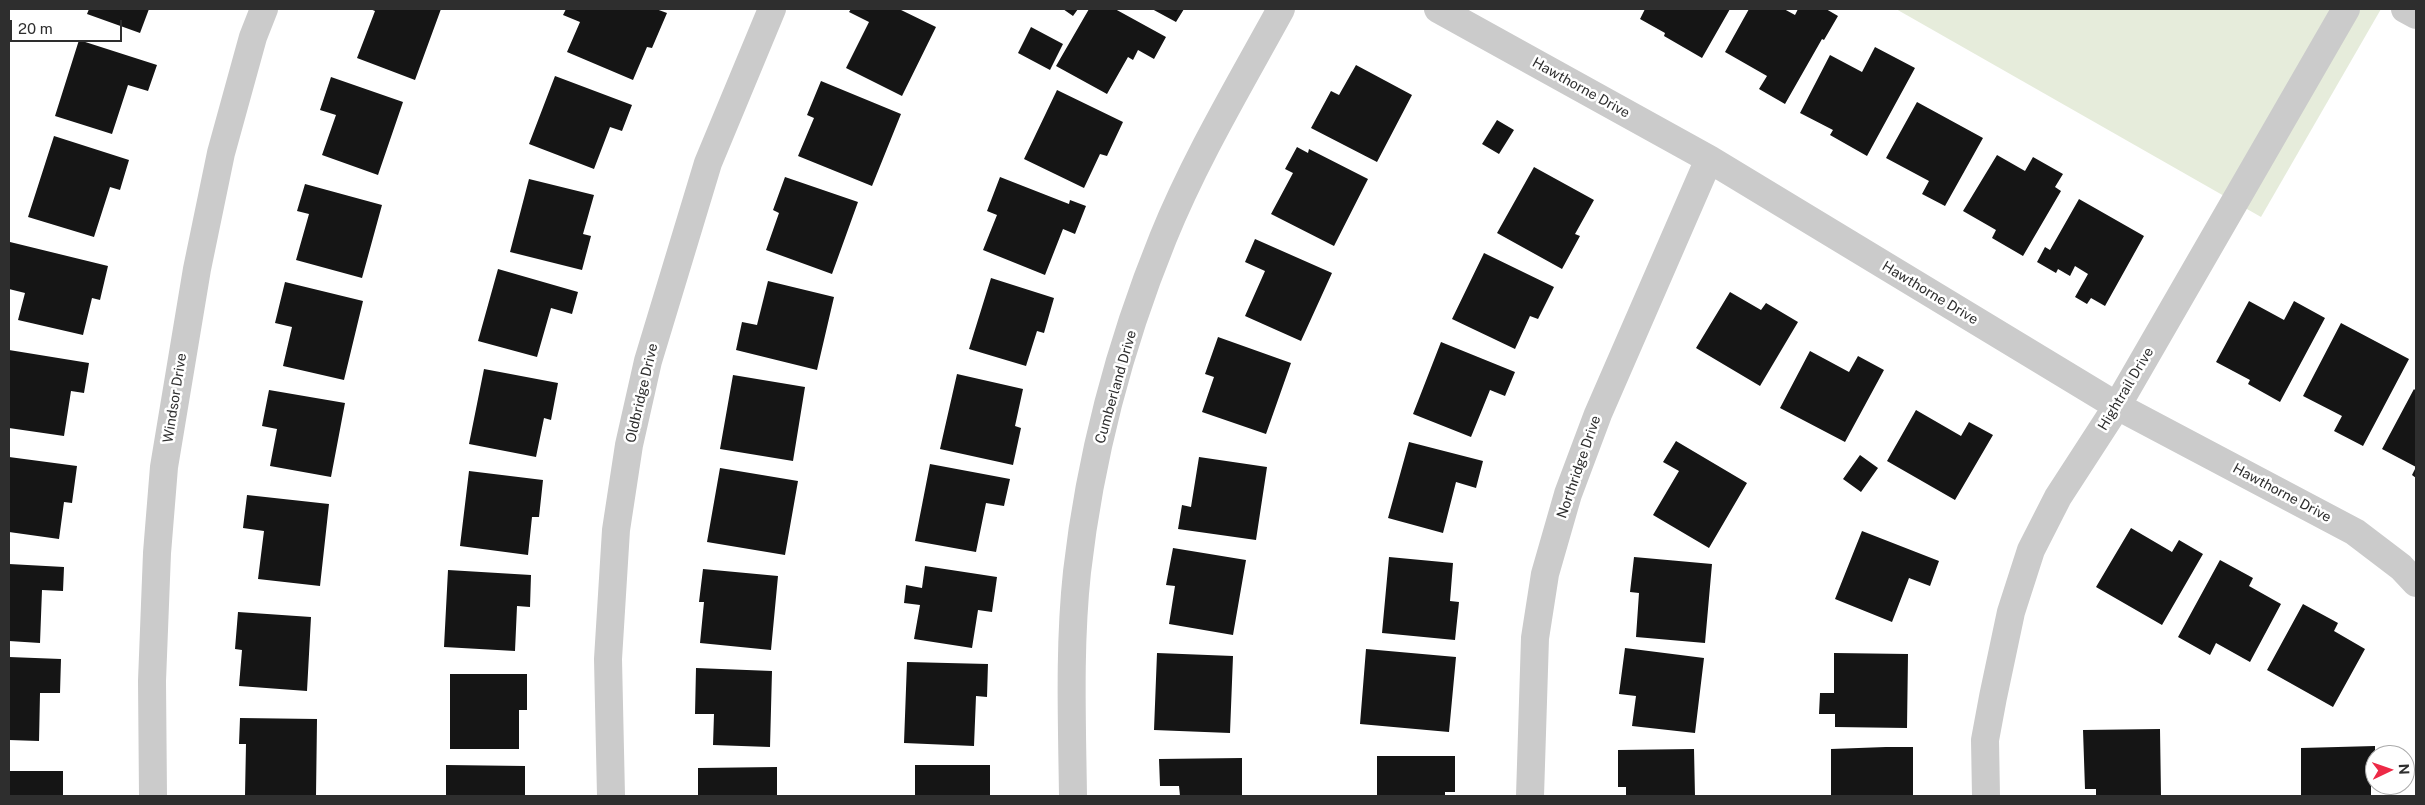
<!DOCTYPE html>
<html>
<head>
<meta charset="utf-8">
<style>
	body { margin:0 }
	#map { position:relative; width:2425px; height:805px; overflow:hidden; background:#fff; font-family:"Public Sans",sans-serif }
	canvas { display:block }
	.frame { position:absolute; inset:0; border:10px solid #2e2e2e; pointer-events:none }
	.north { position:absolute; left:2365px; top:745px; width:50px; height:50px; box-sizing:border-box; background:#fff; border:1px solid #ababab; border-radius:50%; rotate:87deg; font-size:14px; font-weight:700; line-height:20px; text-align:center; color:#2e2e2e }
	.north::after { content:''; display:block; margin:auto; width:18px; height:22px; background:#ed2946; clip-path:polygon(50% 0,100% 100%,50% 72%,0 100%) }
	.scale { position:absolute; left:10px; top:20px; width:112px; height:22px; box-sizing:border-box; border:2px solid #2e2e2e; border-top:0; padding-left:6px; font-size:15px; line-height:18px; white-space:nowrap; color:#2e2e2e; -webkit-text-stroke:4px #fff; paint-order:stroke }
</style>
</head>
<body>
<div id="map">
<canvas width="2425" height="805"></canvas>
<div class="frame"></div>
<div class="north">N</div>
<div class="scale">20 m</div>
</div>
<script>
const ctx = document.querySelector('canvas').getContext('2d');
ctx.lineJoin = 'round';
function fillPath(path, color) {
  ctx.fillStyle = color;
  ctx.fill(path, 'evenodd');
}
function strokePath(path, color, width, dash) {
  ctx.strokeStyle = color;
  ctx.lineWidth = width;
  ctx.lineCap = dash ? 'butt' : 'round';
  ctx.setLineDash(dash || []);
  ctx.stroke(path);
}
function drawText(font, color, halo, rows, align = 'center') {
  ctx.font = font + ' "Public Sans",sans-serif';
  ctx.lineWidth = 5;
  ctx.setLineDash([]);
  ctx.textBaseline = 'middle';
  ctx.strokeStyle = halo;
  ctx.fillStyle = color;
  for (const [text, x, y, turn = 0] of rows) {
    ctx.save();
    ctx.translate(x, y);
    ctx.rotate((+turn || 0) * Math.PI / 180);
    ctx.textAlign = isNaN(turn) ? turn : align;
    if (halo) ctx.strokeText(text, 0, 0);
    ctx.fillText(text, 0, 0);
    ctx.restore();
  }
}
fillPath(new Path2D(`
	M1896 9H2381L2261 217Z`), '#e6ecdb');
fillPath(new Path2D(`
	M89 9H149L140 33 87 14Z
	M370 9H441L415 80 357 58 375 11Z
	M566 9H656L667 13 652 48 647 47 633 80 567 52 580 22 563 15Z
	M851 9H899L936 27 902 96 846 68 869 22 849 12Z
	M1063 9H1078L1073 16Z
	M1089 9H1115L1166 37 1154 59 1138 50 1133 60 1128 57 1107 94 1056 66Z
	M1152 9H1184L1176 22Z
	M1645 9H1730L1702 58 1664 36 1665 33 1640 19Z
	M1749 9H1784L1795 15 1798 9H1826L1838 16 1824 40 1822 39 1785 104 1759 89 1767 76 1725 52Z
	M1031 27 1063 44 1050 70 1018 53Z
	M79 40 157 65 148 91 128 85 112 134 55 116Z
	M1875 47 1915 68 1867 156 1830 135 1833 130 1800 113 1830 55 1862 72Z
	M1356 65 1412 95 1377 162 1311 128 1331 91 1339 95Z
	M555 76 632 105 622 131 610 127 594 169 529 144Z
	M331 77 403 102 378 175 322 155 336 115 320 110Z
	M821 81 901 114 872 186 798 156 814 118 807 115Z
	M1057 90 1123 122 1107 156 1100 154 1084 188 1024 159Z
	M1917 102 1983 138 1945 206 1922 194 1929 181 1886 158Z
	M1497 120 1514 130 1499 154 1482 144Z
	M54 136 129 160 120 190 110 187 94 237 28 217Z
	M1297 147 1308 153 1309 149 1368 179 1334 246 1271 214 1293 173 1285 169Z
	M1997 155 2025 171 2033 157 2063 174 2055 187 2061 191 2023 256 1992 238 1996 230 1963 211Z
	M1534 167 1594 200 1575 234 1580 236 1562 269 1497 233Z
	M785 177 858 202 832 274 766 250 779 213 773 210Z
	M1000 177 1069 204 1070 200 1086 206 1075 234 1063 229 1045 275 983 250 997 215 987 211Z
	M529 179 594 195 583 234 591 236 582 270 510 252Z
	M305 184 382 205 362 278 296 260 309 214 297 211Z
	M2079 199 2144 236 2105 306 2091 298 2087 304 2075 297 2088 274 2075 266 2070 276 2058 269 2056 273 2037 262 2045 247 2050 250Z
	M1255 239 1332 273 1301 341 1245 316 1265 271 1245 262Z
	M10 242 108 266 100 300 92 298 83 335 18 320 25 293 9 289Z
	M1484 253 1554 287 1538 319 1530 316 1515 349 1452 319Z
	M498 269 578 292 572 314 551 308 537 357 478 341Z
	M991 278 1054 298 1044 333 1037 331 1026 366 969 349Z
	M768 281 834 297 817 370 736 350 742 322 757 325Z
	M285 282 363 301 344 380 283 366 292 327 275 323Z
	M1730 292 1761 310 1766 303 1798 322 1760 386 1696 348Z
	M2249 301 2284 320 2294 301 2325 318 2280 402 2248 384 2250 380 2216 362Z
	M2341 323 2409 359 2363 446 2334 431 2342 416 2303 396Z
	M1218 337 1291 363 1266 434 1202 412 1214 377 1205 374Z
	M1441 342 1515 372 1505 396 1490 390 1471 437 1413 414Z
	M9 350 89 363 84 393 71 391 64 436 9 428Z
	M1810 351 1849 372 1858 356 1884 370 1845 442 1780 408Z
	M484 369 558 383 551 420 544 418 536 457 469 444Z
	M957 374 1023 389 1015 426 1021 428 1013 465 940 449Z
	M733 375 805 387 793 461 720 449Z
	M2414 389 2416 391V478L2412 475 2416 467 2382 449Z
	M269 390 345 403 331 477 270 466 277 429 262 426Z
	M1916 410 1961 436 1969 422 1993 435 1955 500 1887 461Z
	M1676 441 1747 483 1709 548 1653 515 1679 471 1663 462Z
	M1409 442 1483 461 1476 488 1456 482 1443 533 1388 518Z
	M1860 455 1878 468 1861 492 1843 479Z
	M9 457 77 466 72 503 64 502 59 539 9 532Z
	M1199 457 1267 467 1256 540 1178 529 1182 505 1191 507Z
	M930 464 1010 479 1004 506 986 503 976 552 915 541Z
	M720 468 798 481 785 555 707 542Z
	M469 471 543 480 539 517H532L528 555 460 546Z
	M247 495 329 504 320 586 258 579 264 531 243 528Z
	M2131 528 2172 552 2179 540 2203 554 2162 625 2096 587Z
	M1862 531 1939 561 1930 586 1909 578 1892 622 1835 599Z
	M1173 548 1246 560 1233 635 1169 624 1175 586 1166 585Z
	M1389 557 1453 563 1450 601 1459 602 1455 640 1382 633Z
	M1634 557 1712 564 1705 643 1636 637 1639 593 1630 592Z
	M2220 560 2253 578 2249 586 2281 604 2250 662 2216 643 2210 655 2178 637Z
	M9 564 64 567 63 591 42 590 40 643 9 641Z
	M925 566 997 577 992 612 978 610 972 648 914 639 920 605 904 603 906 585 922 588Z
	M703 569 778 576 771 650 700 643 704 602H699Z
	M448 570 531 575 530 607 517 606 515 651 444 647Z
	M2303 604 2338 623 2334 631 2365 649 2333 707 2267 670Z
	M238 612 311 617 307 691 239 686 242 650 235 649Z
	M1625 648 1704 658 1695 733 1632 726 1636 696 1619 694Z
	M1366 649 1456 657 1449 732 1360 724Z
	M1157 653 1233 656 1230 733 1154 730Z
	M1834 653 1908 654 1907 728 1835 727V714H1819L1820 693H1834Z
	M9 657 61 659 60 693H40L39 741 9 740Z
	M907 662 988 664 987 697 976 696 974 746 904 743Z
	M696 668 772 671 770 747 713 745 714 714H695Z
	M450 674H527V710H519V749H450Z
	M240 718 317 719 316 796 245 795 246 744H239Z
	M2160 729 2161 796H2096V789H2085L2083 730Z
	M2375 746V783H2371V796H2301V748Z
	M1886 747H1913V796H1831V749Z
	M1694 749 1695 796H1626V787H1618V750Z
	M1377 756H1455V792H1445V796H1377Z
	M1242 758V796H1180L1179 786H1160L1159 759Z
	M446 765 525 766V795L446 796Z
	M915 765H990V796H915Z
	M777 767V796H698V768Z
	M9 771H63V796H9Z`), '#151515');
strokePath(new Path2D(`
	M1438 9 1709 159 2117 406 2355 532 2401 567 2416 583
	M2405 9 2416 15
	M153 796 152 681 157 553 164 467 197 269 221 153 253 37 264 9
	M611 796 608 659 616 530 629 445 648 361 708 163 772 9
	M1073 796C1072 722 1069 646 1077 572 1090 458 1120 344 1163 238 1195 159 1240 84 1281 9
	M1530 796 1535 638 1545 574 1568 494 1598 414 1709 159
	M1986 796 1985 740 1993 697 2011 612 2031 550 2058 497 2117 406 2346 9`), '#cbcbcb', 28);
drawText('14px', '#2e2e2e', '#fff', [
	["Hawthorne Drive",1581,88,29],
	["Hawthorne Drive",1930,293,31],
	["Cumberland Drive",1116,387,-74],
	["Hightrail Drive",2126,389,-59],
	["Oldbridge Drive",642,393,-77],
	["Windsor Drive",175,398,-81],
	["Northridge Drive",1579,467,-71],
	["Hawthorne Drive",2282,493,28]
]);
</script>
</body>
</html>
